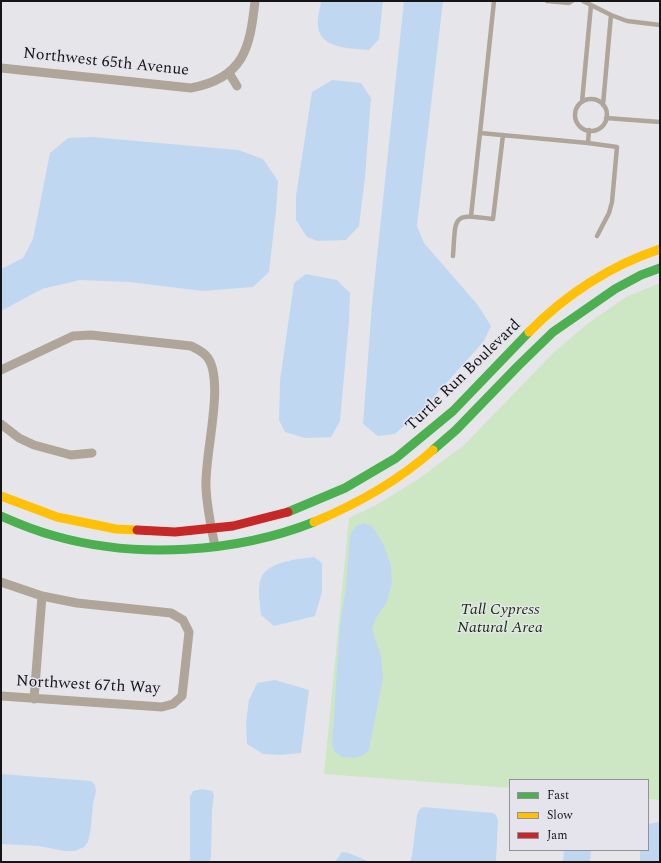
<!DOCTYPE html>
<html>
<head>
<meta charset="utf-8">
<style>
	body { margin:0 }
	#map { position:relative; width:661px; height:863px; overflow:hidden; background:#e6e6ea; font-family:Spectral,serif }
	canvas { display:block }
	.frame { position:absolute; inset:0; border:2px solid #151417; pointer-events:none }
	.legend { position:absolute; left:509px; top:779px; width:140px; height:72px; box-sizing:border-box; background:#e5e4ec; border:1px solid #929197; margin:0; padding:5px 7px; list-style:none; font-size:12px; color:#151417 }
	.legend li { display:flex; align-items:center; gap:8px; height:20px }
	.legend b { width:20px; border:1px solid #929197 }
</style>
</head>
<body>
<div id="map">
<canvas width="661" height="863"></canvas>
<div class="frame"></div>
<ul class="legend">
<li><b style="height:5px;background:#4caf50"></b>Fast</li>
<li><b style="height:5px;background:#ffc107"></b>Slow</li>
<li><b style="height:5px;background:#c62828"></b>Jam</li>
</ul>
</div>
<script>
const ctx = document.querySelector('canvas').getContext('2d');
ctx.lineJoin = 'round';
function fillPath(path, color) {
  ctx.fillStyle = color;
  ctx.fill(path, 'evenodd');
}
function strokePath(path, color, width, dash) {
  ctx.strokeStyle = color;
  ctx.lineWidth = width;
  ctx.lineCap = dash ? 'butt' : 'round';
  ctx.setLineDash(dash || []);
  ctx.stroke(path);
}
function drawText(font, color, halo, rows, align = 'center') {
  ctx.font = font + ' Spectral,serif';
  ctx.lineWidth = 3;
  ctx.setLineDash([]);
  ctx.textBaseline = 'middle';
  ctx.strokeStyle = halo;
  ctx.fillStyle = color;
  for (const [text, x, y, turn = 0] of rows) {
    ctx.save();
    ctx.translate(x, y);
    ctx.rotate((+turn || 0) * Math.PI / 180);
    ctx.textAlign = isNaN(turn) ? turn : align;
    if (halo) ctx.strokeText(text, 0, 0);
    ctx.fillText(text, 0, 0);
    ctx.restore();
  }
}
fillPath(new Path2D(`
	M660 283V800L648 799V780H510V788L324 774 349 518 376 505 417 480 464 445 553 353 587 324 626 297Z`), '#cde7c5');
fillPath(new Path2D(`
	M321 1H383L379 39 369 50C352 48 320 50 318 26 317 18 320 9 321 1Z
	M404 1H443L417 226 424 243 477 304 491 326 484 341 425 407 395 434 378 436 363 424 372 304Z
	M332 80 361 83 371 98 365 177 359 226 346 240 318 241 307 237 296 220V196L312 92Z
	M92 137 238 150 263 159 278 181 276 211 269 272 253 287 203 291 129 282 80 280 42 289 1 311V269L23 258 33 239 50 153 68 138Z
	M306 274 337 280 350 293 349 322 340 421 331 437 305 438 285 432 279 420 280 380 294 283Z
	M364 523 372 526 383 543 391 566 392 583 387 602 376 618 372 629 381 656 383 678 369 750 362 756 353 758 342 757 334 751 332 744 340 625 346 587 350 535 356 526Z
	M314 557 322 563V592L315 616 274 626 261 615C260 604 257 588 261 578 268 561 299 559 314 557Z
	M275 680 309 690 301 753 280 755 263 754 247 744 246 722 249 700 257 683Z
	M1 774 91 781 95 785 96 791 93 804 91 827 88 842 84 847 75 851H64L39 846 1 844Z
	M202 789 212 791 214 795 212 811 211 858 209 862H190V797L193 791Z
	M423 807 493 813 496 815 498 820 496 862H410L412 856 417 815 419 810Z
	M660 822V862H640V850H648V824Z
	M564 850H591L590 862H563Z
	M342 852 349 853 370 862H335Z`), '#c0d7f2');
strokePath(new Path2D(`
	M494 1 480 133 588 143 589 130
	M547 1 569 3 572 1
	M583 1 611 15 627 21 660 25
	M575 115a16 16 0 1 1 32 0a16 16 0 1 1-32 0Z
	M582 102 591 5
	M603 105 611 15
	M606 118 660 122
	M588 143 617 147 612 202 609 213 597 236
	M471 216 480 133
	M453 256C456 216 451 213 493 219L503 135`), '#b0a599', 4.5);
strokePath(new Path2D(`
	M1 68 191 88C244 78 250 48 255 1
	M229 73 237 86
	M1 370 73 336 91 335 191 346C197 349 204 352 208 358 225 383 204 456 206 488 207 508 211 527 215 546
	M1 424 19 438 34 445 71 455 92 453
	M1 582 42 596 77 603 171 613 183 620 189 632 182 696 173 704 162 707 1 696
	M34 699 42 596`), '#b0a599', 9);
strokePath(new Path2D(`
	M433 450 456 430 518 366 553 332 615 289 641 275 660 268
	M288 512 345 488 396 458 453 411 529 332
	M1 516C19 524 36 531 55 536 136 559 236 553 314 522`), '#4caf50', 9);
strokePath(new Path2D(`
	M529 332C565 295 611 265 660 249
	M1 496 57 517 116 529 137 530
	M314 522C357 504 398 481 433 450`), '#ffc107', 9);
strokePath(new Path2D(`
	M137 530 175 532 233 526 288 512`), '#c62828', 9);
drawText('16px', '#151417', '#e5e4ec', [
	["Northwest 65th Avenue",106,63,6],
	["Turtle Run Boulevard",464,376,-44],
	["Northwest 67th Way",88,686,3]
]);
drawText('italic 16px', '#143303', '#e5e4ec', [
	["Tall Cypress",500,611],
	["Natural Area",500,629]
]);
</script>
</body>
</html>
